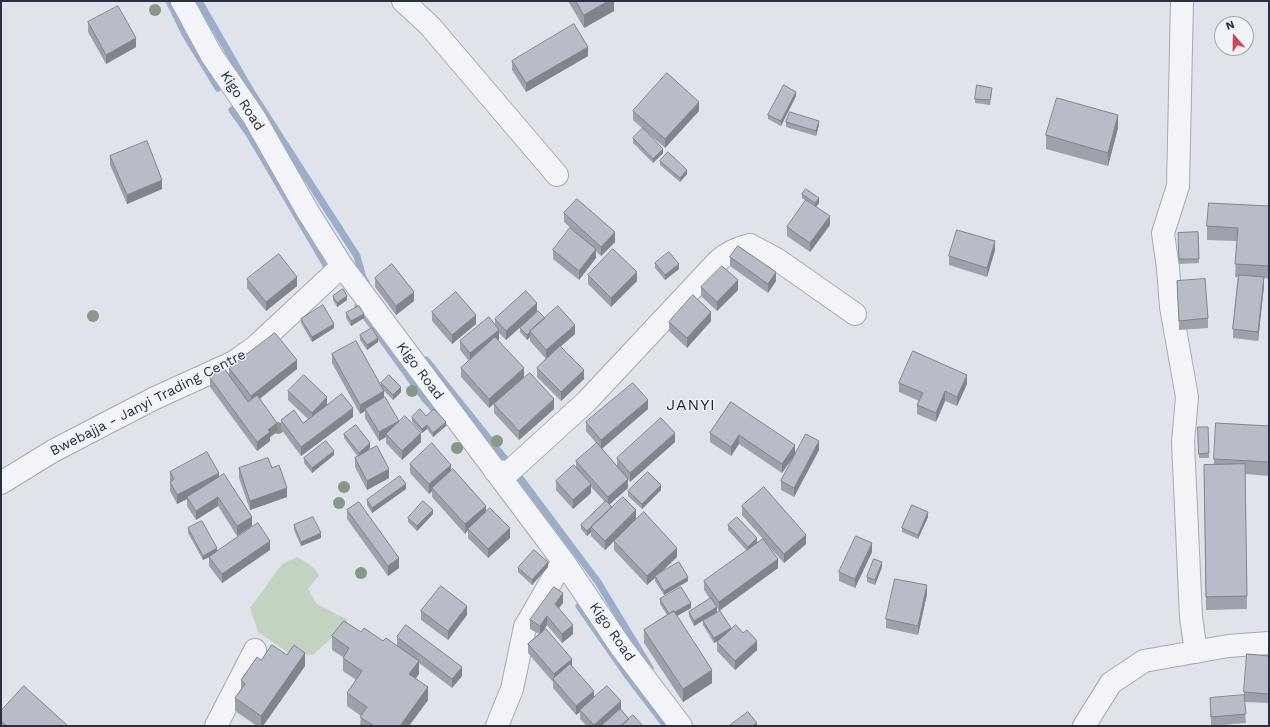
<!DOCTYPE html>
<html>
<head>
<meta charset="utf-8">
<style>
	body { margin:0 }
	#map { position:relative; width:1270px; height:727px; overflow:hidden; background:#e0e3e9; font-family:"Work Sans",sans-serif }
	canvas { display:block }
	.frame { position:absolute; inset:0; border:2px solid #283041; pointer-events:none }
	.north { position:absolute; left:1214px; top:16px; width:40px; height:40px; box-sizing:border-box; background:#eff2f7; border:1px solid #9fa4ae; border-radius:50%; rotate:340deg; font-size:11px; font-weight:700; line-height:16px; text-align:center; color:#283041 }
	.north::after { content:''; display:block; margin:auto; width:14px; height:18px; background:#d04350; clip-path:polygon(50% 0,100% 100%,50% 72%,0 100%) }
</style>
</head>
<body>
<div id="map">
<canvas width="1270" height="727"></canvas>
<div class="frame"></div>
<div class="north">N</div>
</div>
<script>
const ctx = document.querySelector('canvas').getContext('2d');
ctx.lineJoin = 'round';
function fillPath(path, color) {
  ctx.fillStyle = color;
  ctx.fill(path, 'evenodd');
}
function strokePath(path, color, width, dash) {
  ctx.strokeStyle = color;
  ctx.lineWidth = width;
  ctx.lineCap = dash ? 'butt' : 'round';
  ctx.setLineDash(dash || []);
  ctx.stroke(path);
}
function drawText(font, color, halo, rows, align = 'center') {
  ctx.font = font + ' "Work Sans",sans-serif';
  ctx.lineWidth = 3;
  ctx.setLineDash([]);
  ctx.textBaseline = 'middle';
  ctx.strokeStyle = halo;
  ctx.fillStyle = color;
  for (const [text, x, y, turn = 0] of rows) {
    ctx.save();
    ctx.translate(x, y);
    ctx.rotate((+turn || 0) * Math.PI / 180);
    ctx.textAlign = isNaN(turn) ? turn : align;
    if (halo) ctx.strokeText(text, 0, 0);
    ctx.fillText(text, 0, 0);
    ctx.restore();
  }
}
fillPath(new Path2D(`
	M297 557 312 566 319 575 308 589 317 604 348 620 336 634 313 655 290 654 258 632 250 608 282 564Z`), '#c4d3c1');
strokePath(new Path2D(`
	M169 1 185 34 218 88
	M199 1 252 93 357 256 363 278 366 282
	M232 110 249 134 330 272 329 273
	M358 306 424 398 440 416
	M426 360 521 479 598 582 650 668
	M579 606 627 675 666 726`), '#9aaeca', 7);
const minor = new Path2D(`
	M182 1 212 56 254 117 308 212 342 266 563 561 621 647 681 726
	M403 1 430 26 557 175
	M1182 1 1178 186 1163 233 1168 268 1171 307 1187 397 1183 442 1191 617 1196 652
	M495 471 509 472 587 401 718 261C728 252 737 248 750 245L778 260 855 314
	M1 483 53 451 153 399 234 362 255 347 342 266
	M216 726 255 650
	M497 726 512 689 525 627 563 561
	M1084 726 1111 683 1144 661 1228 646 1269 643`);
strokePath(minor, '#a5aab3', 24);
strokePath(minor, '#f3f4f7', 22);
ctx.fillStyle = '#859986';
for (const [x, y] of [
	[155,10],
	[93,316],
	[412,391],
	[278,428],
	[497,441],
	[457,448],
	[344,487],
	[339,503],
	[361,573]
]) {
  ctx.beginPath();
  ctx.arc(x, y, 6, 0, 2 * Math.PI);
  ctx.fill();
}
fillPath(new Path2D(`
	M568 1H614V11L584 28Z
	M88 22 136 47 106 64 88 32Z
	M588 56 526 92 512 70V61Z
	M992 92 990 105 975 103V99Z
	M796 96 781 126 768 119V115Z
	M633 111H699L665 148 633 120Z
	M786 122 819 125 816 136 786 127Z
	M1118 128 1108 166 1046 149V135Z
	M633 138 663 153 653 163 633 143Z
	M110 156 162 189 127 204 110 165Z
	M660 161 687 174 680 182 660 165Z
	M802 194 819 203 816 207 830 225 810 252 787 236V227L806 201 802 198Z
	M1269 206V279L1264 278V286L1258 341 1233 338V329L1238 277H1235L1237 241 1207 240V226Z
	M564 213 615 242 601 256 596 251V258L579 280 553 259V250L579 236 564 222Z
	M1198 232 1199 263 1179 264 1178 233Z
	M995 250 987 277 949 265V256Z
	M730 257 776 281 768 293 730 266Z
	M655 263 679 269 665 280 655 268Z
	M588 275 637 281 611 307 588 284Z
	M375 278 414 301 396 315 375 287Z
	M247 279 297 286 266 311 247 288Z
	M1177 281 1208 318V328L1179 330Z
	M701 287 738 290 717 311 701 296Z
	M333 296 347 300 337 307 333 300Z
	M432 312 476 324 452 344 432 321Z
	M537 312 545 318 575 334 561 346 584 379 561 401 537 377V368L546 359 530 341V337L527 340 520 332V328L531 317 506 340 499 333V339L498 340 524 377 489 408 461 377V368L469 361 460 350V341L495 324V319Z
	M346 313 364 318 351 326 346 318Z
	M301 319 334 328 312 342 301 323Z
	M711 321 687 348 669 331V322Z
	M360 335 378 342 367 350 360 340Z
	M332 354 381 385V383L401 392 393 400 384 391V398L399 422 421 442 402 460 386 443V437L379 441 365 418V411L360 414 332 363Z
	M229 368 297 369 260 399 277 432 270 437V441L257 451 210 387V378L229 375Z
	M899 383 967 384 957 406 945 401 936 422 917 414V405L919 401 899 392Z
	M288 391 327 405 353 417 301 456 281 429V420L303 423 308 419 288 400Z
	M731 402 795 454 819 450 794 497 781 490V481L794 456 782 473 739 444 731 456 710 442V433Z
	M494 404 554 409 519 440 494 413Z
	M648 409 602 449 617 466V458L675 442 630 482 628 479V488L609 504 612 507 636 519 620 535 677 557 659 574 688 581 664 595 655 581V578L647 585 614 550V541L605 550 591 536V532L587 536 581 529V525L605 502 591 487V493L573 509 556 490V481L576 468V461L597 444 586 431V422Z
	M426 416 446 426 433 437 427 429 422 433 412 422V417Z
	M1269 426V476L1245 474 1247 609 1206 610 1204 479 1214 465V459Z
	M1208 427 1209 458H1199L1198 432Z
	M344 434 370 448 363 454 389 478 367 490 355 467V458L358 457 344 438Z
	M334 455 312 473 304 463V458Z
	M410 464 451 471 486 512 510 538 488 558 468 538V530L465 534 432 497V491L429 494 410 473Z
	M239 468H272L287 497 250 510 239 478Z
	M170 472 219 477 252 526 237 536 218 506 196 520 187 506V499L177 504 170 491Z
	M406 489 372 513 367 505V500Z
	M661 490 642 509 628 496V491Z
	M742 506 806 544 784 563 765 542 778 568 719 611 717 607V612L694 626 689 616V612L710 599 704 590V581L747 551 728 530V525L757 543 763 539 742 515Z
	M347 510 399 568 388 576 347 519Z
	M433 514 417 531 408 522V518Z
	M928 517 918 539 902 532V528Z
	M294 525 321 538 301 546 294 530Z
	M188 528 217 552 270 550 222 583 209 566V557L203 560 188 533Z
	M872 552 855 588 839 581V572Z
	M548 567 532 585 518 572V568Z
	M882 567 875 585 867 582V577Z
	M927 594 918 635 886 628V619Z
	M660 599 691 608 677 616 712 683 683 702 644 643V630L667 615 660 604Z
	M563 603 559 608 573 634 562 643 547 625 543 631 572 666 594 698 621 709 629 719 643 726H587L580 719V712L576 715 553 688V682L528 653V644L539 634 530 629V620Z
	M421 611 467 615 448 640 421 620Z
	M703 621 731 630 757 650 735 670 717 651V642L720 640 714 643 703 625Z
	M361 632 397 646V637L462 676 452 688 419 663V674L416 678 428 700 409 726H360L361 716 347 706V693L356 680 343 671V657L332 650V636Z
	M287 655 305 666 263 726H257L235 711V698L241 689V680L261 660Z
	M1269 656V703L1244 702 1246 723 1211 726 1210 698 1244 701V692Z
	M1 711 68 726H1Z`), '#9da2aa');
fillPath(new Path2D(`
	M608 1H614V11L584 28V15Z
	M136 38V47L106 64V55Z
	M588 47V56L526 92V83Z
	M796 92V96L781 126V121Z
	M699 102V111L665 148V139Z
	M1118 115V128L1108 166V153Z
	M819 121V125L816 136V131Z
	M663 149V153L653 163V159Z
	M687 170V174L680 182V178Z
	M162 180V189L127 204V195Z
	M819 198V203L815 208V203Z
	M830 216V225L810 252V243Z
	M615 232V242L601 256V247Z
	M995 241V250L987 277V268Z
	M596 249V258L579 280V271Z
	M679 264V269L665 280V275Z
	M637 272V281L611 307V298Z
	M776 272V281L768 293V284Z
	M297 277V286L266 311V302Z
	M1264 277V286L1258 341V332Z
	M738 280V290L717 311V302Z
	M414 292V301L396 315V306Z
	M347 296V300L337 307V303Z
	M537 303V312L506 340V331Z
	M711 312V321L687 348V338Z
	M364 314V318L351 326V321Z
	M476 315V324L452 344V335Z
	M334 324V328L312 342V337Z
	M575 325V334L546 359V350Z
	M499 330V339L470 362V353Z
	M530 332V337L527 340V335Z
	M378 338V342L367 350V345Z
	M297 360V369L251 405V396Z
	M524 368V377L489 408V399Z
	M584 370V379L561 401V392Z
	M967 375V384L957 406V397Z
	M401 387V392L393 400V395Z
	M384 391V400L365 409V411L360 414V405Z
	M945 391V401L936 422V413Z
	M327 397V406L312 422V413Z
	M554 399V409L519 440V431Z
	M648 400V409L601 449V440Z
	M353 408V417L301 456V447Z
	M399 421V430L386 434V437L379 441V432Z
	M446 422V426L433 437V433Z
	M277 423V432L270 437V441L257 451V442L268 430Z
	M427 425V429L422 433V429Z
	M421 433V442L402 460V451Z
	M675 433V442L630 482V473Z
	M739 435V444L731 456V447Z
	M819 441V450L794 497V488Z
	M370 443V448L359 457V453Z
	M795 445V454L782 473V464Z
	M334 451V455L312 473V468Z
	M451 465V474L432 488V491L429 494V484Z
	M389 469V478L367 490V481Z
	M219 473V482L187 497V499L177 504V495Z
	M628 479V488L608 506V497Z
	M406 484V489L372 513V508Z
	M591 484V493L573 509V500Z
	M661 485V490L642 509V504Z
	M287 488V497L250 510V501Z
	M218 497V506L196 520V511Z
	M486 506V515L468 529V530L465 534V524Z
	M433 510V514L417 531V526Z
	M636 510V519L605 550V541Z
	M928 512V517L918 539V535Z
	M252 517V526L237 536V526Z
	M510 528V538L488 558V549Z
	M591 528V532L587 536V531Z
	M321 533V538L301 546V542Z
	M806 535V544L784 563V554Z
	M757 538V543L748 552V547Z
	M270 541V550L222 583V574Z
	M872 543V552L855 588V579Z
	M217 548V553L203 560V556Z
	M677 548V557L656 577 655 576V578L647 585V576Z
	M399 558V568L388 576V566Z
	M778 559V568L719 611V602Z
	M548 562V567L532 585V580Z
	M882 562V567L875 585V580Z
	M688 577V581L664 595V591Z
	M927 585V594L918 635V626Z
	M563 593V603L555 613V604Z
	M691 603V608L670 620V615Z
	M467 606V615L448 640V631Z
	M717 607V612L694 626V621Z
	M547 616V625L540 635V626Z
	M573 625V634L562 643V634Z
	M731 628V633L714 643V638Z
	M757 641V650L735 670V661Z
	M305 653V666L263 726H261V716Z
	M572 659V668L554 680V674Z
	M419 661V674L409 687V674Z
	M462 667V676L452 688V679Z
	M712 670V683L683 702V689Z
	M428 687V700L409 726H400Z
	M594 691V700L580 710V712L576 715V706Z
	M621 701V710L603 726H594V725Z
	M757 723V726H752Z`), '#80848b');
const building = new Path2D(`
	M576 1H608L584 15Z
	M118 6 136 38 106 55 88 22Z
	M574 24 588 47 526 83 512 61Z
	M667 73 699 102 665 139 633 111Z
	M784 85 796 92 781 121 768 115Z
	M977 85 992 88 990 100 975 99Z
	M1057 98 1118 115 1108 153 1046 135Z
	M790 112 819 121 816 131 786 122Z
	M643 128 663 149 653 159 633 138Z
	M147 141 162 180 127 195 110 156Z
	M668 152 687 170 680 178 660 161Z
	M806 189 819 198 815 203 802 194Z
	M577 199 615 232 601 247 564 213Z
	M806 200 830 216 810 243 787 227Z
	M1209 203 1269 206V266L1235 264 1238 228 1207 226Z
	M570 228 596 249 579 271 553 250Z
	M957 230 995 241 987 268 949 256Z
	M1198 232 1199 259H1179L1178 233Z
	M738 246 776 272 768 284 730 257Z
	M613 249 637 272 611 298 588 275Z
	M669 252 679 264 665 275 655 263Z
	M279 254 297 277 266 302 247 279Z
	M392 264 414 292 396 306 375 278Z
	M722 266 738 280 717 302 701 287Z
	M1239 275 1264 277 1258 332 1233 329Z
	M1205 279 1208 318 1179 321 1177 281Z
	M343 289 347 296 337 303 333 296Z
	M526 291 537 303 506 331 495 319Z
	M456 292 476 315 452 335 432 312Z
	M693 295 711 312 687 338 669 322Z
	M323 305 334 324 312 337 301 319Z
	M359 306 364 314 351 321 346 313Z
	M558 306 575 325 546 350 530 331Z
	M538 311 545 318 530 331V332L527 335 520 328Z
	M489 317 499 330 470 353 460 341Z
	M372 328 378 338 367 345 360 335Z
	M275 333 297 360 251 396 229 368Z
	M495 337 524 368 489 399 461 368Z
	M356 341 384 391 360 405 332 354Z
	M560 346 584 370 561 392 537 368Z
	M913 351 967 375 957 397 945 391 936 413 917 405 923 393 899 383Z
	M224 368 248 402 257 395 277 423 268 430 270 432 257 442 210 378Z
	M530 373 554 399 519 431 494 404Z
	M304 375 327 397 312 413 288 391Z
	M389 375 401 387 393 395 381 383Z
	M633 383 648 400 601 440 586 422Z
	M342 394 353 408 301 447 281 420 294 410 303 423Z
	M385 397 399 421 379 432 365 409Z
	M731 402 795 445 782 464 739 435 731 447 710 433Z
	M420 409 426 416 434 409 446 422 433 433 427 425 422 429 412 417Z
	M405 416 421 433 402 451 386 434Z
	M661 418 675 433 630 473 617 458Z
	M1216 423 1269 426V462L1214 459Z
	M356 425 370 443 359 453 344 434Z
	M1198 427H1208L1209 453 1199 454Z
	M806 434 819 441 794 488 781 481Z
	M326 441 334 451 312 468 304 458Z
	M432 443 451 465 429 484 410 464Z
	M597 443 628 479 608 497 576 461Z
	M377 446 389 469 367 481 355 458Z
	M207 452 219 473 177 495 170 482 174 479 170 472Z
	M268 458 272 468 279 465 287 488 250 501 239 468Z
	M1245 464 1247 596 1206 597 1204 465Z
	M574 465 591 484 573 500 556 481Z
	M453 469 486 506 465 524 432 488Z
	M648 472 661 485 642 504 628 491Z
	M224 474 252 517 237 526 218 497 196 511 187 497Z
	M400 476 406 484 372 508 367 500Z
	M764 487 806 535 784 554 742 506Z
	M623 497 636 510 605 541 591 527Z
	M423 501 433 510 417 526 408 518Z
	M606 501 612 507 587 531 581 525Z
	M359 502 399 558 388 566 347 510Z
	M912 505 928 512 918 535 902 528Z
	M490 508 510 528 488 549 468 529Z
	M644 512 677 548 647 576 614 541Z
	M313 517 321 533 301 542 294 525Z
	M737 517 757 538 748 547 728 525Z
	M202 521 217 548 203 556 188 528Z
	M258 523 270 541 222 574 209 557Z
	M856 536 872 543 855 579 839 572Z
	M763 539 778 559 719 602 704 581Z
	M534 550 548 562 532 580 518 568Z
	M874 559 882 562 875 580 867 577Z
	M679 562 688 577 664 591 655 576Z
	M895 579 927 585 918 626 886 619Z
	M441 586 467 606 448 631 421 611Z
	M554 587 563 593 555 604 573 625 562 634 547 616 540 626 530 620Z
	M681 587 691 603 675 612 674 611 669 614 660 599Z
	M711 598 717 607 694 621 689 612Z
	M674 611 712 670 683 689 644 630Z
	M720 611 731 628 714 638 703 621Z
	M344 621 361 632 364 628 383 641 386 638 419 661 409 674 428 687 400 726H374L360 717 367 707 347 693 362 671 343 658 349 648 332 636Z
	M406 625 462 667 452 679 397 637Z
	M736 625 743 633 747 630 757 641 735 661 717 642Z
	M546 629 572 659 554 674 528 644Z
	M272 645 287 655 294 645 305 653 261 716 235 698 245 684 241 680 257 657 261 660Z
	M1247 654 1269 656V694L1244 692Z
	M570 664 594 691 576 706 553 679Z
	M24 686 68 726H7L1 721V711Z
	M607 686 621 701 594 725 580 710Z
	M1244 695 1246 714 1211 717 1210 698Z
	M620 709 629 719 621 726H601Z
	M748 712 757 723 752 726H729Z
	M633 715 643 726H621Z`);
fillPath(building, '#b7bcc6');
strokePath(building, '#80848b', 1);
drawText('14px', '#283041', '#eff2f7', [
	["Kigo Road",242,101,57],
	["Kigo Road",420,371,53],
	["Bwebajja - Janyi Trading Centre",148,403,-27],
	["Kigo Road",612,632,55]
]);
ctx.letterSpacing = '1px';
drawText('16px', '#1a2131', '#eff2f7', [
	["JANYI",691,405]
]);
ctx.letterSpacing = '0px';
</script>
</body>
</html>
